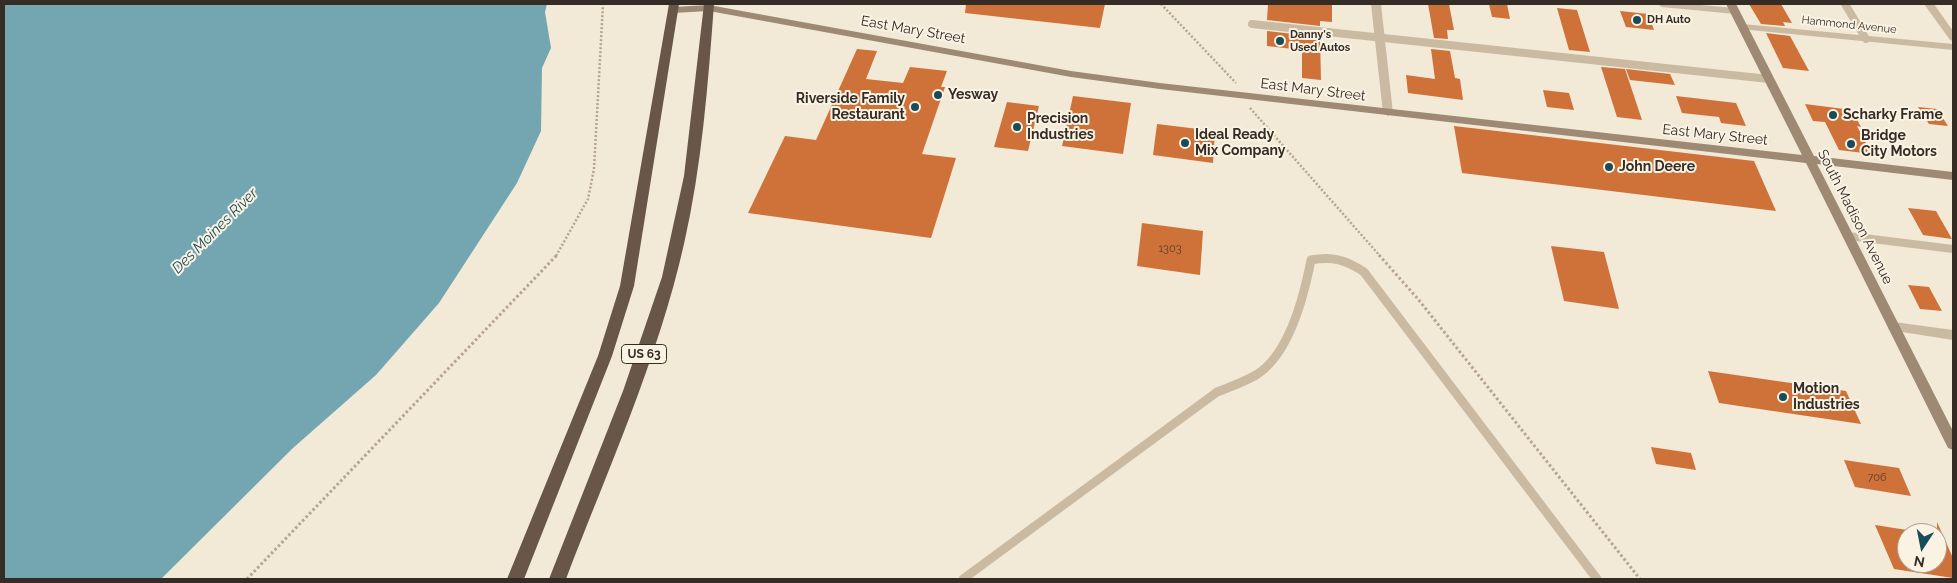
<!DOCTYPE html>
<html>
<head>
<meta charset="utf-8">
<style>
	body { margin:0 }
	#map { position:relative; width:1957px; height:583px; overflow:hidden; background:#f2e9d7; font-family:Raleway,sans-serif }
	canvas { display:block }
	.frame { position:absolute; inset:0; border:5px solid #352c25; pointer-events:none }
	.north { position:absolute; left:1897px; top:523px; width:50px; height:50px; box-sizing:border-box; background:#faf3e3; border:1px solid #aba397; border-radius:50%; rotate:191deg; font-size:14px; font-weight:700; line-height:20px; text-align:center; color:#352c25 }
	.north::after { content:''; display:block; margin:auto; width:18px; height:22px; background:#184c59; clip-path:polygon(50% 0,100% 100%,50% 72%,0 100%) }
</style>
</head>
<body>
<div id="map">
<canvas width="1957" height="583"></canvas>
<div class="frame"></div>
<div class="north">N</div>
</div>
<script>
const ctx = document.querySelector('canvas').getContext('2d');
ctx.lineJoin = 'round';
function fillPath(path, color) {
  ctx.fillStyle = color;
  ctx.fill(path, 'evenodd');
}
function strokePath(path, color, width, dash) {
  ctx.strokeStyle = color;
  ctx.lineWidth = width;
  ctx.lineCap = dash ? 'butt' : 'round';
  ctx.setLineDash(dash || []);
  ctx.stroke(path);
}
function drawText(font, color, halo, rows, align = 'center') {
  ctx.font = font + ' Raleway,sans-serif';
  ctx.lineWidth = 4;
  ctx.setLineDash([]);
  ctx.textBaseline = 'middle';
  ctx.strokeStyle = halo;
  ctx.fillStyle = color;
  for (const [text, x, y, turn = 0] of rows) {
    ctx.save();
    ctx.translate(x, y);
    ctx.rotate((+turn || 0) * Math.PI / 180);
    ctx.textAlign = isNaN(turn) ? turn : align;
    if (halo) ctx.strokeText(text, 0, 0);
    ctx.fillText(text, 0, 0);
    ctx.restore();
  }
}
fillPath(new Path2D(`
	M4 4H547L545 12 551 48 542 68 541 131 517 183 439 303 376 375 293 448 161 579H4Z`), '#74a6b1');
fillPath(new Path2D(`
	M966 4H1105L1100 28 965 13Z
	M1268 4H1332V22L1320 21V26L1267 20Z
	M1428 4H1449L1454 30H1447L1448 39 1434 38Z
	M1489 4H1507L1510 19 1492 17Z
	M1749 4H1781L1792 23 1783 22 1785 26 1761 24Z
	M1557 8 1577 10 1590 52 1569 50Z
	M1620 11 1648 14 1654 30 1626 27Z
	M1267 31 1320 37 1321 80 1302 78V50L1267 46Z
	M1766 33 1790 36 1809 71 1783 68Z
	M857 49 877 51 866 79 903 83 910 67 947 71 941 87H945L922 154 956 158 931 238 748 213 785 136 816 140Z
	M1431 49 1450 51 1455 78 1460 79 1463 100 1408 93 1406 75 1435 79Z
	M1601 67 1625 69 1642 120 1617 117Z
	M1626 69 1670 74 1675 85 1630 80Z
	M1543 90 1569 93 1574 110 1547 107Z
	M1073 96 1131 103 1123 154 1062 146Z
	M1676 96 1736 103 1746 126 1721 123 1719 117 1682 113Z
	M1007 102 1039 106 1028 151 994 147Z
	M1805 104 1852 110 1861 127 1857 126 1872 154 1839 150 1825 122 1813 121Z
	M1918 107 1937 109 1948 126 1929 124Z
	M1157 124 1215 131 1213 163 1153 155Z
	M1454 126 1754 161 1776 211 1462 173Z
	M1908 208 1936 211 1952 239 1923 235Z
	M1142 223 1203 231 1200 275 1137 266Z
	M1551 246 1604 252 1619 309 1564 301Z
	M1908 285 1929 287 1942 311 1920 309Z
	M1708 371 1846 391 1861 424 1719 403Z
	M1651 447 1691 453 1696 470 1656 464Z
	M1844 460 1899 468 1911 496 1855 487Z
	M1937 522 1953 558V578L1907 571 1908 563H1937Z
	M1875 525 1907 530V571L1894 569Z`), '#ce723a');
strokePath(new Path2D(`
	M1161 4 1236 83
	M1250 108 1380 256
	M556 256 588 199 594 169 603 4`), '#b7a48d', 2.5, [2, 2]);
strokePath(new Path2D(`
	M1379 255 1418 299 1640 579
	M247 579 557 255`), '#b7a48d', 3, [2.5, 2.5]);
strokePath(new Path2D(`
	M1845 4 1866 39
	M1252 24 1769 79
	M1848 236 1953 249`), '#cbbaa2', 8);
strokePath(new Path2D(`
	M963 579 1217 392C1230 387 1244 382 1256 375 1289 355 1304 296 1311 260 1333 256 1346 260 1364 272L1597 579`), '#cbbaa2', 9);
fillPath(new Path2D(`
	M1371 4H1381L1393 113 1388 116 1383 113Z
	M1657 4H1689L1735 8 1740 11 1735 14 1662 7Z
	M1924 4H1934L1953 31V41L1950 40Z
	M1743 24 1953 44V50L1740 29V25Z
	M1894 322 1953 330V340L1889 330 1888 327 1889 324Z`), '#cbbaa2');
fillPath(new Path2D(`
	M1726 4H1736L1814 156 1953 172V180L1817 164 1953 431V450L1948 448 1806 163 1160 89 1071 77 709 11 673 13 668 10 673 7 709 5 1071 71 1160 83 1802 155Z`), '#9e8974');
fillPath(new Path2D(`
	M669 4H679L634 286 612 356 524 579H507L598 356 620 286Z
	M704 4H714C708 84 702 165 684 244 658 359 608 469 566 579H549L623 391 662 277 684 176Z`), '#685748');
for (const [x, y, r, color] of [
	[1637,20,5,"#184c59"],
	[1280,41,5,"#184c59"],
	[938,95,5,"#184c59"],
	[915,107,5,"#184c59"],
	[1833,115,5,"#184c59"],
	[1017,127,5,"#184c59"],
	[1185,143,5,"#184c59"],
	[1851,144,5,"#184c59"],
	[1609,167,5,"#184c59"],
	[1783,397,5,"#184c59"]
]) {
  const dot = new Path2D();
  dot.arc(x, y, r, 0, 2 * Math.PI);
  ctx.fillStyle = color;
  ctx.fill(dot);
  strokePath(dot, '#faf3e3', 2);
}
drawText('bold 11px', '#352c25', '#faf3e3', [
	["DH Auto",1647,20],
	["Danny's",1290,35],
	["Used Autos",1290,48]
], 'left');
drawText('11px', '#352c25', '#faf3e3', [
	["Hammond Avenue",1849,25,6]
]);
drawText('11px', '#5b3e2a', null, [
	["1303",1170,249],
	["706",1877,478]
]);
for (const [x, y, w] of [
	[644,354,45]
]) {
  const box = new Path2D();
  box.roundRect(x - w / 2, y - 9.5, w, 19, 4);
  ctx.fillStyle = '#faf3e3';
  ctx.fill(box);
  strokePath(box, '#352c25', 1);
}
drawText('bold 12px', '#352c25', null, [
	["US 63",644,354]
]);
drawText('14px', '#352c25', '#faf3e3', [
	["East Mary Street",913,30,10],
	["East Mary Street",1313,90,7],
	["East Mary Street",1715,135,6],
	["South Madison Avenue",1855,217,63]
]);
drawText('bold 14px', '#352c25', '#faf3e3', [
	["Yesway",948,95],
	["Riverside Family",905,99,"right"],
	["Restaurant",905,115,"right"],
	["Scharky Frame",1843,115],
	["Precision",1027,119],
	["Industries",1027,135],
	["Ideal Ready",1195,135],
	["Mix Company",1195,151],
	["Bridge",1861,136],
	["City Motors",1861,152],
	["John Deere",1619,167],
	["Motion",1793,389],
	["Industries",1793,405]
], 'left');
drawText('italic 15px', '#184c59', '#faf3e3', [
	["Des Moines River",215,231,-45]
]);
</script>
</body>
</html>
